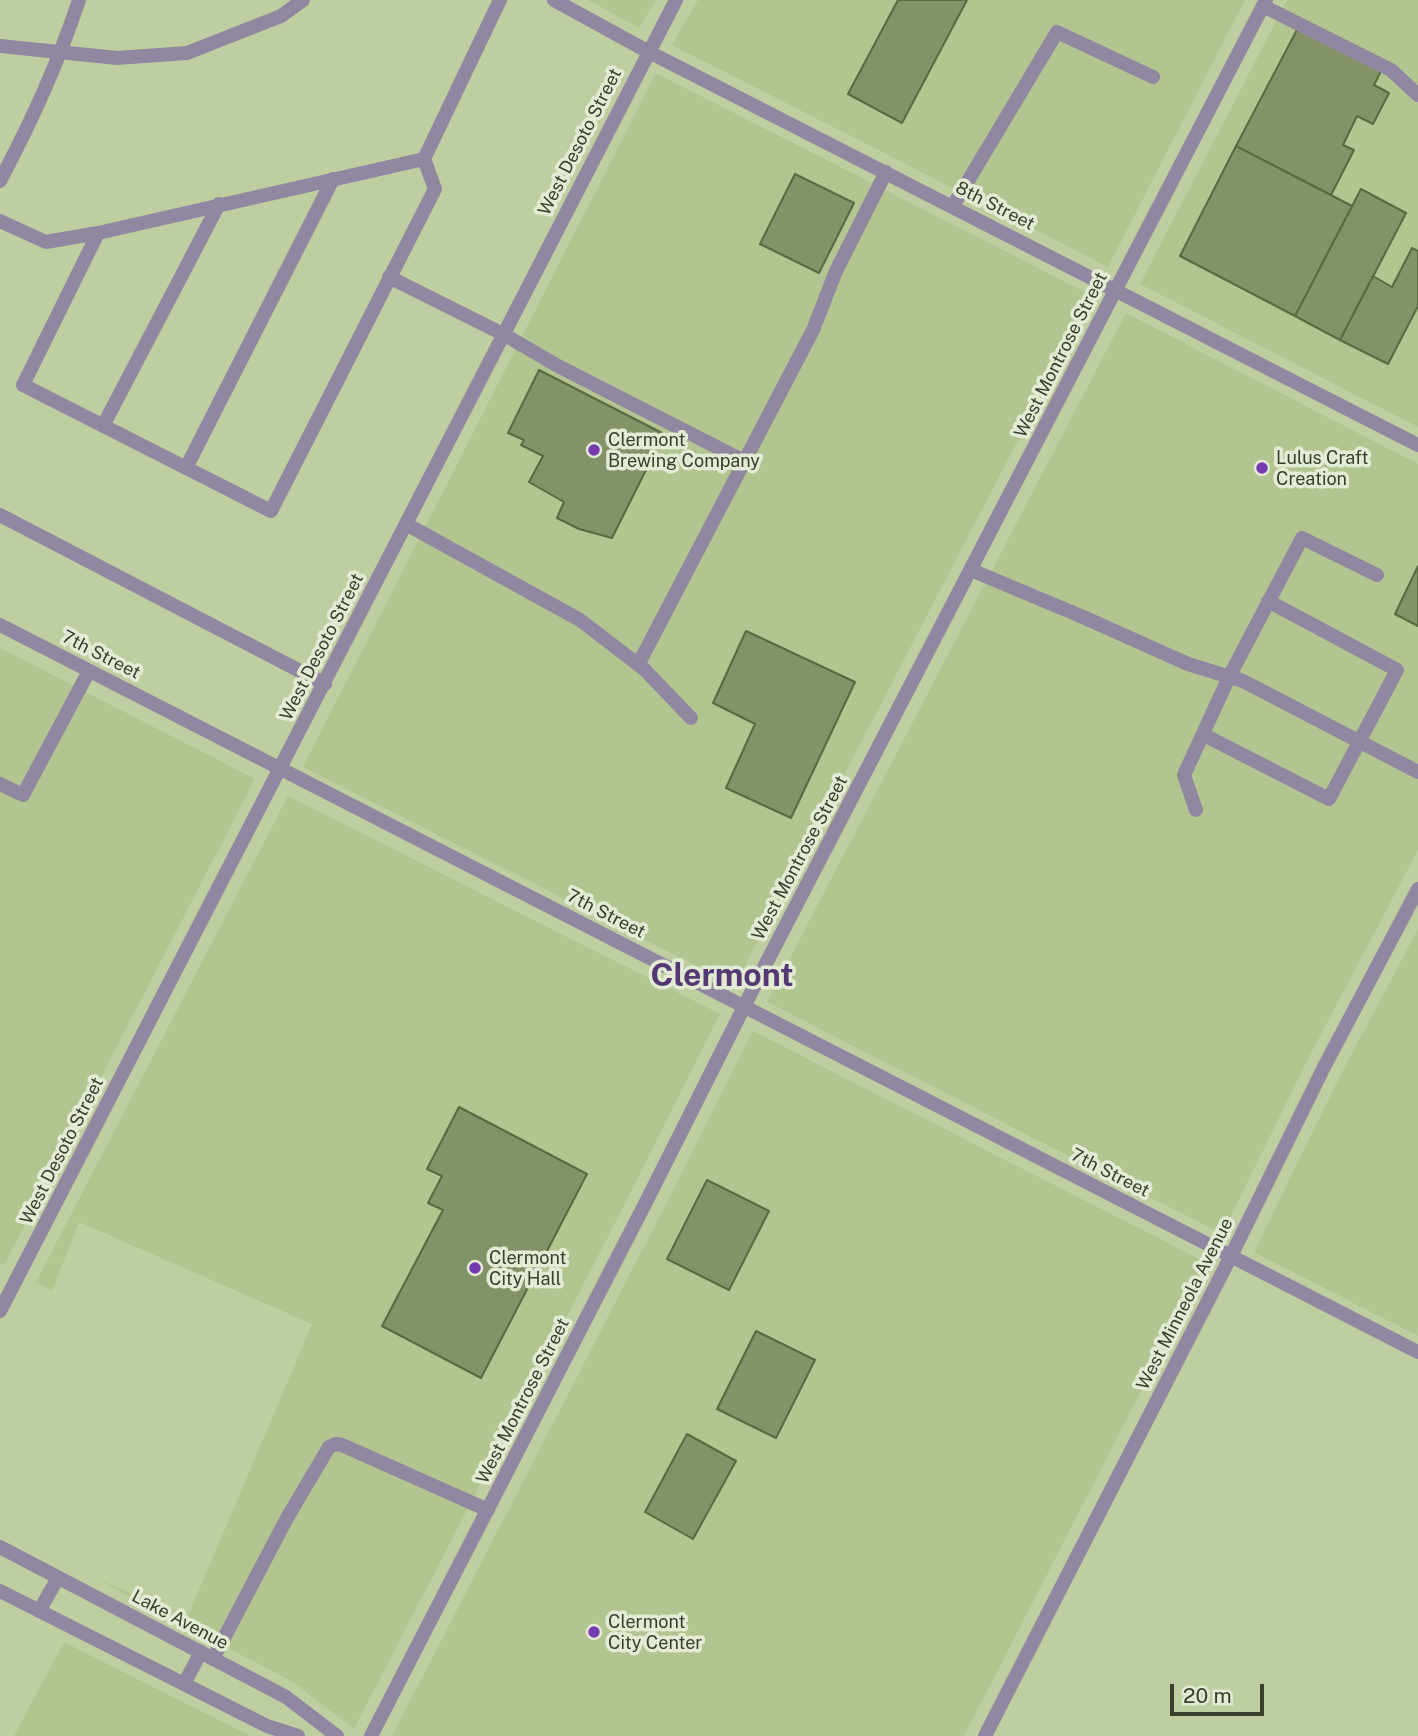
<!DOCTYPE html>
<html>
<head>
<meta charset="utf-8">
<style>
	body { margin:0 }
	#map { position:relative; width:1418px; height:1736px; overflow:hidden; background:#becea1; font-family:"Public Sans",sans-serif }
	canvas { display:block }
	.scale { position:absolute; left:1170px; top:1684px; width:94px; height:32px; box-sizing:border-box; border:4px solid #383f2c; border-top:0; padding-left:9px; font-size:21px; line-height:24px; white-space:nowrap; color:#383f2c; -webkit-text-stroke:5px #e3ebd4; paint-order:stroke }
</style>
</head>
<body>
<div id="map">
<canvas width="1418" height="1736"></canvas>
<div class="scale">20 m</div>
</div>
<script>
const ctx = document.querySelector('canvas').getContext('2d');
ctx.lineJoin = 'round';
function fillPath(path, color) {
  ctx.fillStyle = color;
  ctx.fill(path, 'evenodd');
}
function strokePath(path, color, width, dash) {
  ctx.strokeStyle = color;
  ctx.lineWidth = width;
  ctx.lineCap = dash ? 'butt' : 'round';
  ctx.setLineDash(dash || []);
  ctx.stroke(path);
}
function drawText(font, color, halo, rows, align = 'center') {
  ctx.font = font + ' "Public Sans",sans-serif';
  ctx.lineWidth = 7;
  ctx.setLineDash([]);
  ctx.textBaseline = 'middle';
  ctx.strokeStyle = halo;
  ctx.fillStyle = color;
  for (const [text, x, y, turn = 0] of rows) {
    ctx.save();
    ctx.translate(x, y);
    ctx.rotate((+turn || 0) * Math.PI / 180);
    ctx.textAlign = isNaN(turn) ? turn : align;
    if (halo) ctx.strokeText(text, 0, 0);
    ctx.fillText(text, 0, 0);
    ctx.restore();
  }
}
fillPath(new Path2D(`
	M588 0H656L639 28Z
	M698 0H1245L1108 267 672 45Z
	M1287 0H1418V427L1140 284Z
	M656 73 1093 296 735 985 303 767Z
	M1126 313 1418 464V850L1308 1059 1222 1234 767 1002Z
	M0 648 255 779 4 1265 0 1263Z
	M288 796 720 1014 631 1192 354 1729 293 1682 96 1579 188 1616 312 1324 79 1222 52 1291 36 1282Z
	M1418 929V1336L1254 1252 1340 1076Z
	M753 1031 1207 1263 964 1736H392L664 1208Z
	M64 1642 177 1699 250 1736H14Z`), '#b2c490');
const building = new Path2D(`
	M898 0H967L902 123 848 94Z
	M1299 26 1382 69 1374 85 1389 93 1373 124 1357 116 1343 145 1354 150 1331 195 1236 146Z
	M1236 146 1352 206 1295 316 1180 256Z
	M795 174 854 203 819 273 760 244Z
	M1361 189 1406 213 1340 340 1295 316Z
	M1412 248 1418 251V306L1388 364 1340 340 1373 276 1392 287Z
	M539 370 664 434 612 538 579 529 557 518 564 502 529 482 543 456 521 445 524 440 508 433Z
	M1418 566V626L1395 614Z
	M746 631 855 682 791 818 726 788 755 724 713 703Z
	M459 1107 587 1174 481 1378 382 1326 443 1210 428 1203 442 1176 427 1169Z
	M707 1180 769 1211 729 1290 667 1259Z
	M756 1331 815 1360 776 1438 717 1409Z
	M687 1434 736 1461 693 1539 645 1512Z`);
fillPath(building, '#839267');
strokePath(building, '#5b6940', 2);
strokePath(new Path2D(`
	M1263 6 1391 70 1418 95
	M0 46 117 58 187 53 281 16 303 0
	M953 206 1057 32 1153 77
	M0 221 46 242 98 233 424 159 500 0
	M98 233 23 385 271 511 435 189 424 159
	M389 277 503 334 558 366 744 461
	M103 426 219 204
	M186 468 333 179
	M0 515 325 684
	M406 524 580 620 644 669 691 718
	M971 570 1083 617 1188 664 1243 681 1418 772
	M638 665 813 330 836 271 886 172
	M1204 735 1329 799 1397 670 1268 601
	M0 784 23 795 89 671
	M1196 810 1184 775 1229 677 1302 538 1377 575
	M213 1659 287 1518 329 1447 336 1444 342 1445 488 1510`), '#9187a0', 14);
strokePath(new Path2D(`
	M554 0 649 52 1418 445
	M0 181C32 120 57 66 79 0
	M0 625 1418 1352
	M0 1311 676 0
	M39 1611 58 1578
	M184 1684 201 1652
	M985 1736 1231 1256 1324 1067 1418 889`), '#9187a0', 14);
strokePath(new Path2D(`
	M0 1547 286 1697 337 1736
	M0 1591 267 1726 298 1736
	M371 1736 647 1200 760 975 1266 0`), '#9187a0', 14);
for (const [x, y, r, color] of [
	[594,450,7,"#763bb1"],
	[1262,468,7,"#763bb1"],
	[475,1268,7,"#763bb1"],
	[594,1632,7,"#763bb1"]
]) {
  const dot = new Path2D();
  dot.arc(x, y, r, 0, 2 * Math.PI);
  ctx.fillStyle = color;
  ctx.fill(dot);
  strokePath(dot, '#e3ebd4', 2.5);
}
drawText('18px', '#383f2c', '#e3ebd4', [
	["West Desoto Street",580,142,-63],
	["8th Street",995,206,27],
	["West Montrose Street",1061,355,-63],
	["West Desoto Street",322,647,-63],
	["7th Street",101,655,27],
	["West Montrose Street",800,858,-62],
	["7th Street",606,914,27],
	["West Desoto Street",62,1151,-63],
	["7th Street",1110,1173,27],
	["West Minneola Avenue",1185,1304,-63],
	["West Montrose Street",523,1401,-63],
	["Lake Avenue",180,1620,28]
]);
drawText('18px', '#383f2c', '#e3ebd4', [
	["Clermont",608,440],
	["Brewing Company",608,461],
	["Lulus Craft",1276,458],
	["Creation",1276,479],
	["Clermont",489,1258],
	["City Hall",489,1279],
	["Clermont",608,1622],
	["City Center",608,1643]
], 'left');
drawText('bold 32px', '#543874', '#e3ebd4', [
	["Clermont",722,976]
]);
</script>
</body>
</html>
